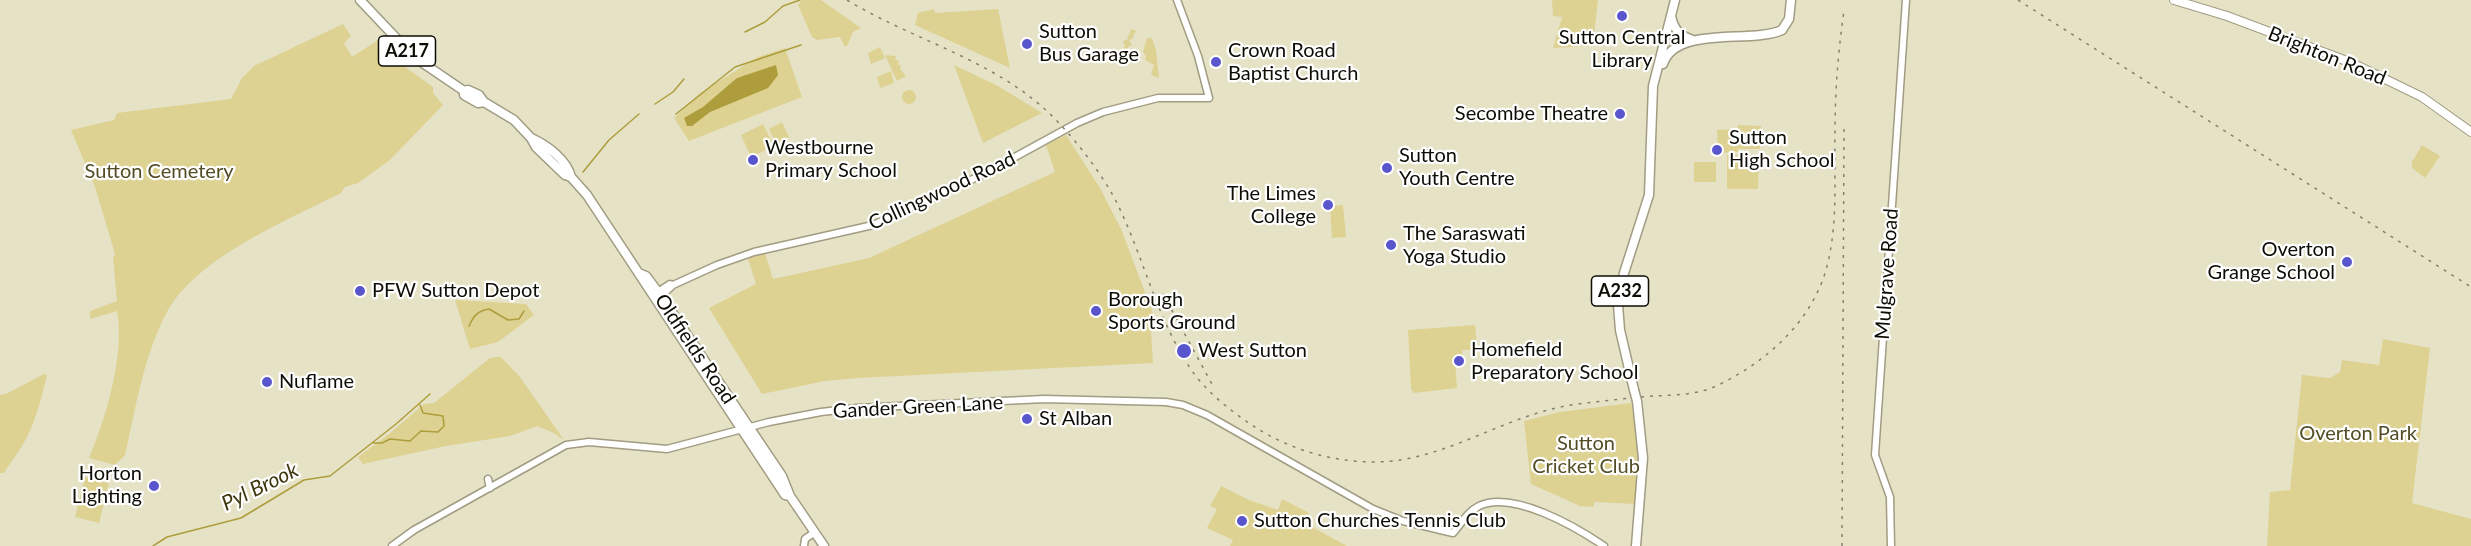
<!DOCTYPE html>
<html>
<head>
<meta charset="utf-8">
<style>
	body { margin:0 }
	canvas { display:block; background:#e6e2c6 }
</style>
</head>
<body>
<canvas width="2471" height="546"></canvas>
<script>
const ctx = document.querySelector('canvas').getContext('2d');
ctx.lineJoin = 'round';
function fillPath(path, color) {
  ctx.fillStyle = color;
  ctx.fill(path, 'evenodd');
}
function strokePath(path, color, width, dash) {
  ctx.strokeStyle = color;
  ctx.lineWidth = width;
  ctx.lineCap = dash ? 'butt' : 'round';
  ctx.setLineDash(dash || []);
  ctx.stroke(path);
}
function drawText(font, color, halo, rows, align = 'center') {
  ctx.font = font + ' Lato,sans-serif';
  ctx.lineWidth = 4.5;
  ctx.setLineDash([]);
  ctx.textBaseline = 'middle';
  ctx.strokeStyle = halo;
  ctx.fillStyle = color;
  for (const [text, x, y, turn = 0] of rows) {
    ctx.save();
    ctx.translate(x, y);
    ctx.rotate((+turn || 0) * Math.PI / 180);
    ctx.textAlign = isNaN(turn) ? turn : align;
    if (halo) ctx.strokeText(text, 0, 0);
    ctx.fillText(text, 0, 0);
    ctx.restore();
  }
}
fillPath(new Path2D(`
	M802 0H821L861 28 853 32 847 46 845 47 840 37 817 40 812 37 798 5Z
	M1552 0H1598L1593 44 1591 46 1553 48 1562 17 1553 16Z
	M934 9 935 13 998 9 1010 68 915 25 918 13Z
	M343 24 351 36 344 43 352 57 378 40 401 64 433 87V93L443 105 390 160 358 183 345 187 341 193C286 221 195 258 166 314 143 358 136 408 125 455L115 465 89 458C106 418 125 354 117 311L90 319V311L117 301 113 258 115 254 95 187 71 130 114 120 117 113 231 99 242 78 254 66Z
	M1131 29 1137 31 1133 35 1134 38 1129 40 1132 45 1128 47 1127 60 1122 55 1125 44 1123 43 1124 40H1127Z
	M1147 38H1152L1156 50 1159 78 1151 75 1154 65 1145 60 1146 56 1143 52Z
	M880 47 885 58 871 64 868 53Z
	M785 48 802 97 689 141 674 118 700 93 758 57Z
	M885 55 896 56 895 59 899 61 898 64 901 66 900 69 906 76 897 81Z
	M954 65 998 86 1042 113 983 143Z
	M891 71 894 83 880 88 877 77Z
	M902 97a7 7 0 1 1 14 0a7 7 0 1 1-14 0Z
	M782 122 789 137 776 144 769 129Z
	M763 124 774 146 751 157 741 135Z
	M1738 125 1761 126 1760 149H1738V152L1718 153 1717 130 1737 129 1738 140Z
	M1066 135 1100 188 1121 229 1159 329 1151 332 1153 363 858 378 825 381 762 394 709 308 756 284 748 259 765 253 773 279 869 258 1055 172 1046 145Z
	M2422 145 2440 156 2425 178 2412 168V162Z
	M1727 155H1759L1758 189H1727Z
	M1694 162H1716V182H1694Z
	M1343 205 1346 237 1332 238 1330 206Z
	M455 300 526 304 534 315 498 342 470 349Z
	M1475 325 1477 350H1462L1463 360H1455L1457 388 1414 393 1411 389 1408 330Z
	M2383 339 2430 348 2412 503 2471 519V546H2267L2270 492 2290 490 2302 375 2330 378 2340 372 2342 360 2379 365Z
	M498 357H501L520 377 564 440 554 433 537 426 510 436 446 446 363 464 358 457 389 434 424 404 434 403 490 358Z
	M44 374 47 375C41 399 35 425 22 446 17 455 9 464 4 473H0V395L6 394Z
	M1631 403C1638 437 1640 469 1636 504L1594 502V507L1580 506 1531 484 1524 421 1560 412Z
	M85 477 109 483 99 523 75 517Z
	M1221 486 1249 500 1278 510 1282 499 1309 513 1301 521 1347 546H1230L1233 540 1207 528 1217 509 1210 506Z`), '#ddd292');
fillPath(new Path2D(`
	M776 65 778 75 768 88 710 112 692 126H687L684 118 703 107 737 78Z`), '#ad9d3c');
strokePath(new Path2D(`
	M745 32 765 22 783 6 800 0
	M655 104 673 92 684 79
	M676 114 735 67 801 45
	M583 172 609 140 639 114
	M469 326C474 315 478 311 489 309L508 320 519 319 524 311
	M373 443H382L390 439 410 441 421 431 438 432 444 426 443 416 423 413 420 405
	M153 546 167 537 241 518 304 480 330 476 396 424 430 394`), '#ad9d3c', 1.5);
const minor = new Path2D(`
	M655 294 670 284 673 285 717 265 754 252 873 225 984 174 1077 123 1103 112 1158 98H1209L1198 56 1177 0
	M659 298 673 285
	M488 479 490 488
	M392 546 414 530 566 445 589 442 667 449 769 422 821 412 857 408 1044 399 1166 402 1183 405 1207 415 1373 509 1403 521 1453 533C1462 523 1467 512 1479 506 1513 490 1576 527 1604 546
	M804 546 805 539 815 532
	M1891 546 1890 497 1875 455 1906 0`);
const major = new Path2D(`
	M2174 0 2227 16 2352 63 2422 97 2471 132`);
const highway = new Path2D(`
	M360 0 414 57 464 91V95L478 103 484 102
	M1671 16C1674 30 1680 36 1693 40
	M1663 64C1676 25 1751 44 1782 30L1789 19 1791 0
	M464 91 468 90 479 95 484 102 514 120 531 138 536 147 565 175 571 177 587 195 785 495 790 496
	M531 138C547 145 567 160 571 177
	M641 274 646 276 661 296 782 476 790 496 824 546
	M1634 390 1620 330 1618 305 1624 273 1649 195 1653 86 1675 0
	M1636 546 1643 458 1637 401`);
strokePath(minor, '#a19c82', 9);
strokePath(major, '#a19c82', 10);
strokePath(highway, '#a19c82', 11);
strokePath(minor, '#fff', 6);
strokePath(major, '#fff', 8);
strokePath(highway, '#fff', 8);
strokePath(new Path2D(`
	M847 0C916 42 1000 61 1057 121 1079 144 1101 173 1116 201 1143 255 1156 317 1190 368 1207 393 1233 413 1258 429 1292 450 1333 462 1374 462 1446 462 1506 413 1578 404 1603 401 1628 398 1654 396 1673 395 1695 395 1714 387 1766 363 1815 320 1828 262 1838 220 1834 176 1835 133 1835 92 1838 52 1844 11
	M2018 0 2471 287
	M1163 294 1213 386
	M1842 546 1844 129`), '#83816d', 1.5, [3, 6]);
const highwayBridge = new Path2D(`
	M1634 390 1637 401`);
strokePath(highwayBridge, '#a19c82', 11, []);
strokePath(highwayBridge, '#fff', 8);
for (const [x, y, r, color] of [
	[1622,16,6,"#5955cd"],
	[1027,44,6,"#5955cd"],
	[1216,62,6,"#5955cd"],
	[1620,114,6,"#5955cd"],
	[1717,150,6,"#5955cd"],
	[753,160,6,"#5955cd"],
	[1387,168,6,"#5955cd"],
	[1328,205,6,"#5955cd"],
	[1391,245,6,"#5955cd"],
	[2347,262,6,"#5955cd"],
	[360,291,6,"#5955cd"],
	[1096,311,6,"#5955cd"],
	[1184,351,8,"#5955cd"],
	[1459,361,6,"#5955cd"],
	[267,382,6,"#5955cd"],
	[1027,419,6,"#5955cd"],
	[154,486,6,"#5955cd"],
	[1242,521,6,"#5955cd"]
]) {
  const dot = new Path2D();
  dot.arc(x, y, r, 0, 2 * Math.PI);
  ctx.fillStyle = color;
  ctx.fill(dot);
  strokePath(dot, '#fff', 2);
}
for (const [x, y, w] of [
	[407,51,57],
	[1620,291,57]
]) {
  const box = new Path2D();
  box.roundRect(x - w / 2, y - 15, w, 30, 4.5);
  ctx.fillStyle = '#fff';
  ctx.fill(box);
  strokePath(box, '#0e0d04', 1.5);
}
drawText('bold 18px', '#0e0d04', null, [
	["A217",407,51],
	["A232",1620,291]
]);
drawText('20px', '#0e0d04', '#fff', [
	["Sutton",1039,32],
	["Bus Garage",1039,55],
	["Sutton Central",1622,38,"center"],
	["Library",1622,61,"center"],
	["Crown Road",1228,51],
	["Baptist Church",1228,74],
	["Secombe Theatre",1608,114,"right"],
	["Sutton",1729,138],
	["High School",1729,161],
	["Westbourne",765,148],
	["Primary School",765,171],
	["Sutton",1399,156],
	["Youth Centre",1399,179],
	["The Limes",1316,194,"right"],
	["College",1316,217,"right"],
	["The Saraswati",1403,234],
	["Yoga Studio",1403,257],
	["Overton",2335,250,"right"],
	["Grange School",2335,273,"right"],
	["PFW Sutton Depot",372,291],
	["Borough",1108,300],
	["Sports Ground",1108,323],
	["Homefield",1471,350],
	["Preparatory School",1471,373],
	["West Sutton",1198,351],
	["Nuflame",279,382],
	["St Alban",1039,419],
	["Horton",142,474,"right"],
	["Lighting",142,497,"right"],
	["Sutton Churches Tennis Club",1254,521]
], 'left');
drawText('20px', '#0e0d04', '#fff', [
	["Brighton Road",2327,56,22],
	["Collingwood Road",942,191,-25],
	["Mulgrave Road",1887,274,-86],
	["Oldfields Road",695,349,56],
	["Gander Green Lane",918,407,-3]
]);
drawText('20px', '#534c24', '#fff', [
	["Sutton Cemetery",159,172],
	["Overton Park",2358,434],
	["Sutton",1586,444],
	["Cricket Club",1586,467]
]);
drawText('italic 21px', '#3e370e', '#fff', [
	["Pyl Brook",260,487,-26]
]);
</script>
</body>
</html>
